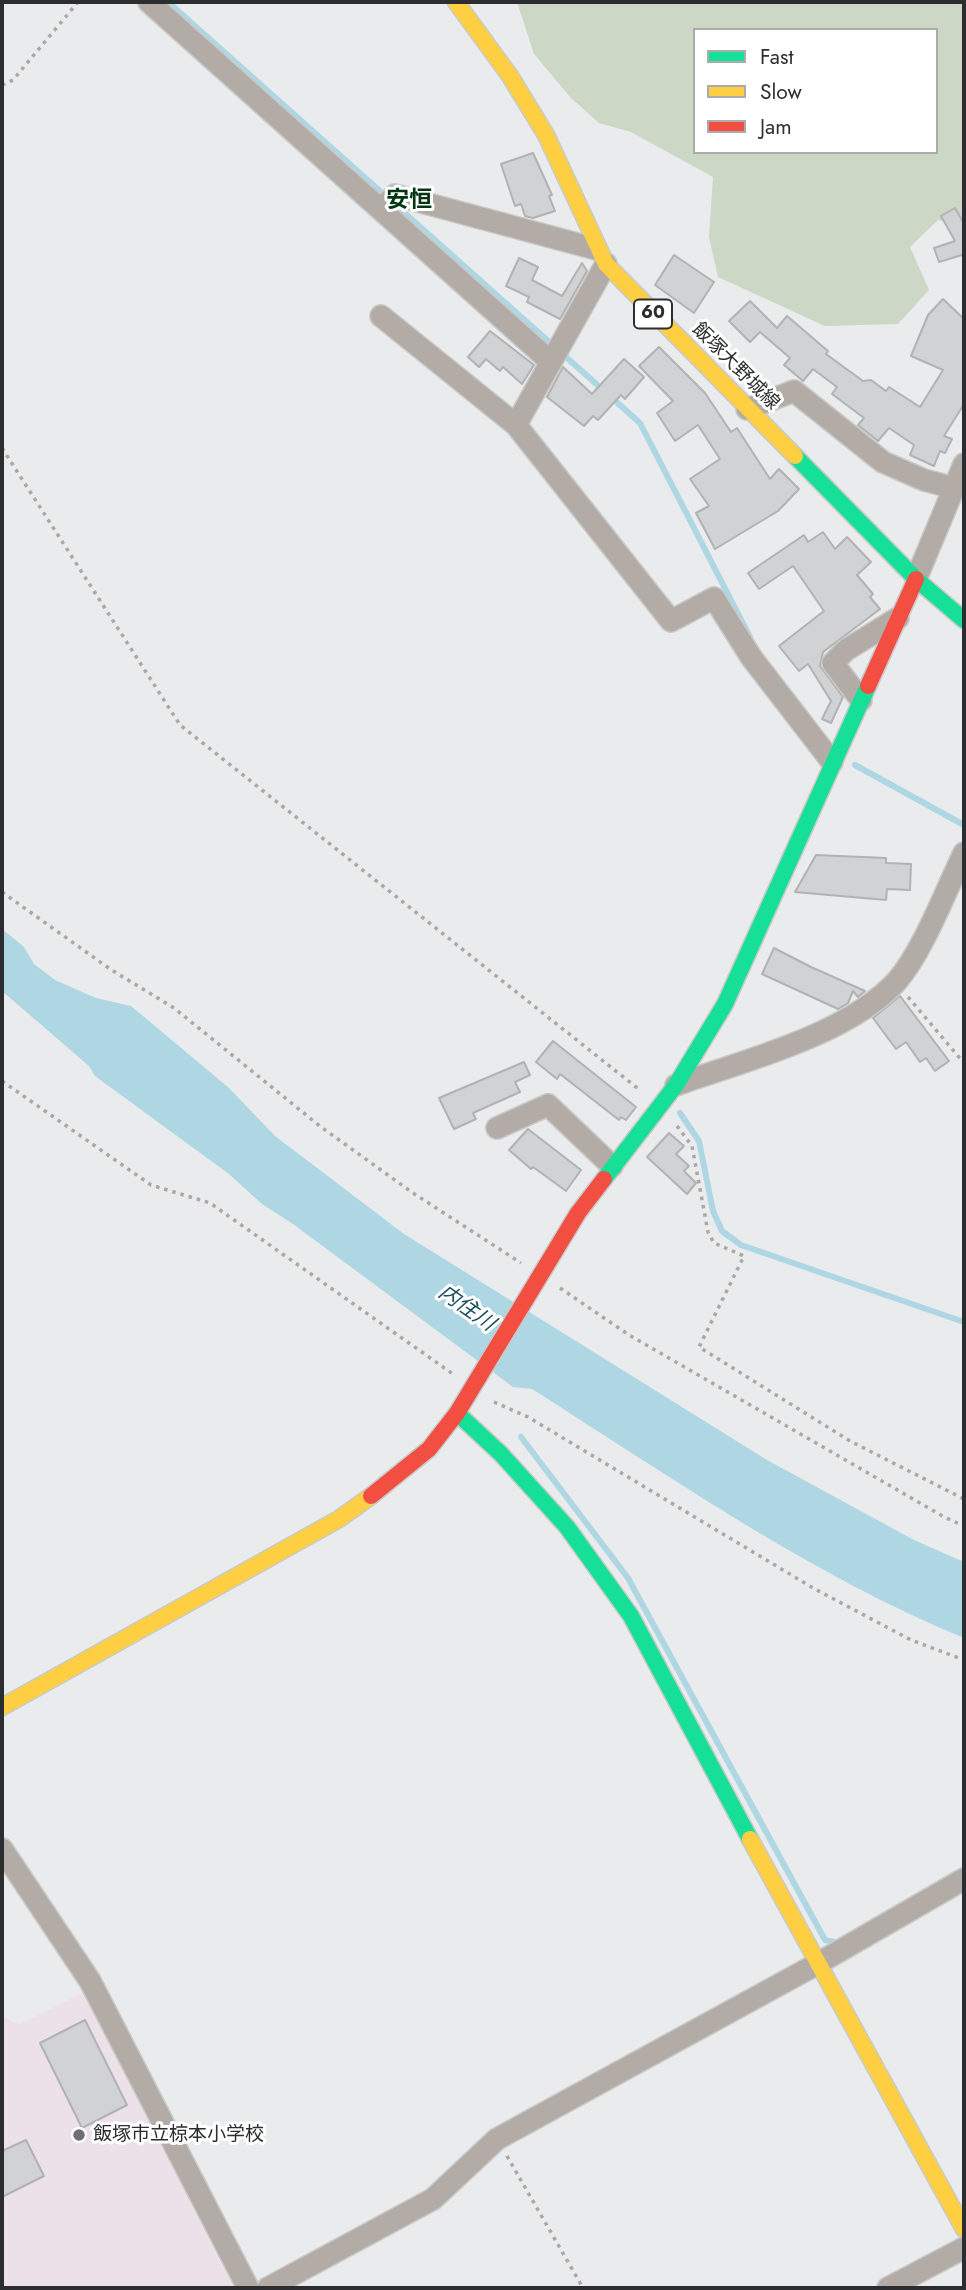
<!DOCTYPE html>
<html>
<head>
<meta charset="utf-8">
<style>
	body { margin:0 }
	#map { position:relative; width:966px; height:2290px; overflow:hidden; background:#e9ebec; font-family:Jost,sans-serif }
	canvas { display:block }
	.frame { position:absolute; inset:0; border:4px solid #2c2d2e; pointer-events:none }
	.legend { position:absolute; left:693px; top:28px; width:245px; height:126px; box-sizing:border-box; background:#fff; border:2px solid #ababab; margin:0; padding:9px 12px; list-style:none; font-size:21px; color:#2c2d2e }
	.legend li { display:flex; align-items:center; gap:14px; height:35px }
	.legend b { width:35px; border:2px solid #ababab }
</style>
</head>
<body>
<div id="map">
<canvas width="966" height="2290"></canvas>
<div class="frame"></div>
<ul class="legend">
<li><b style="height:9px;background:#16e098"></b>Fast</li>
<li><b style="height:9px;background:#ffcf43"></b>Slow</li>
<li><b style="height:9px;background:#f24e42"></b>Jam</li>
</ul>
</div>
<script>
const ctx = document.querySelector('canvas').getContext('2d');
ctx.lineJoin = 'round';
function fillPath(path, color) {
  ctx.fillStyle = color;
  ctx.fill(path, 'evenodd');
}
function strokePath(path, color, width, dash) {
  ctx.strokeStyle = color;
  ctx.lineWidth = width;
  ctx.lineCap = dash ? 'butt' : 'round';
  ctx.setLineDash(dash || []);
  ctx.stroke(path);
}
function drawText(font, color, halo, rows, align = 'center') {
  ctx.font = font + ' Jost,"Noto Sans JP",sans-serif';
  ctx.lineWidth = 6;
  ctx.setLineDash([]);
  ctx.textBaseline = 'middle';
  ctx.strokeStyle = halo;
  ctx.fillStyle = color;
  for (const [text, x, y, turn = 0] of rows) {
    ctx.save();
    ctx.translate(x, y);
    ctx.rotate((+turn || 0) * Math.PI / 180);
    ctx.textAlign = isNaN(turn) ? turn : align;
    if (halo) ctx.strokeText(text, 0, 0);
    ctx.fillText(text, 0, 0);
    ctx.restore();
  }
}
fillPath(new Path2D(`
	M84 1992 211 2244 234 2288H2V2016L19 2025Z`), '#ede1e9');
fillPath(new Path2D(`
	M517 2H964V227L938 220 910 247 929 290 898 324 825 326 718 277 709 237 713 177 631 132 599 123 570 97 534 54ZM695 30H936V152H695Z`), '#ccd7c6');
fillPath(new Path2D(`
	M2 929 24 947 34 964 55 980 96 998 131 1006 229 1088 275 1136 404 1234 767 1460 914 1540 964 1562V1638C811 1575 671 1477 532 1389L513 1387 293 1224 262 1204 229 1174 95 1076 89 1066 2 991Z`), '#aed6e3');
strokePath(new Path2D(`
	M168 2 603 390
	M611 397 640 423 750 637
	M855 765 964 825
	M680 1113 699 1141 713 1211 722 1231 741 1245 964 1322
	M521 1437 628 1578 825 1940 839 1943`), '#aed6e3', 6);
const building = new Path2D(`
	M533 153 552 195 549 196 555 211 533 218 525 216 521 204 515 206 501 164Z
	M955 208 964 224V259L962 255 939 262 934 248 955 241 941 216Z
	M674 255 714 282 694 313 655 285Z
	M519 258 538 267 532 280 562 296 582 263 587 271 560 319 527 302 529 297 506 286Z
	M943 299 964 319V404L944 436 952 439 945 453 940 451 934 466 910 455 914 445 889 428 878 441 858 425 864 418 832 394 837 387 813 369 803 381 784 365 790 358 760 332 750 342 729 321 750 301 777 328 787 316 828 351 826 354 863 381 871 380 886 391 889 387 920 407 943 370 911 356 928 315Z
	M490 331 534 365 522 384 503 367 500 371 486 359 479 367 468 357Z
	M659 347 705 393 731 432 737 428 770 479 779 469 799 489 778 511 715 549 696 513 709 506 690 479 720 459 698 425 675 441 657 413 673 401 639 366Z
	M624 359 644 377 625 399 621 395 598 420 593 416 584 426 547 397 563 367 592 394Z
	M823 532 835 549 847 537 871 562 857 575 873 594 870 597 880 609 823 652 820 666 843 697 831 723 822 719 831 701 808 664 799 671 779 646 824 611 793 566 759 589 748 573 804 535 808 542Z
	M816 855 886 858V863L911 864 910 890 887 889 886 900 795 892Z
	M774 948 811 967 865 991 858 997 853 991 848 1003 838 1009 799 991 762 974Z
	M900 996 949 1061 935 1071 926 1058 920 1062 906 1042 896 1049 873 1018Z
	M553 1041 636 1107 626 1120 621 1117 619 1120 560 1074 557 1079 536 1062Z
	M524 1062 530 1075 515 1082 520 1092 473 1113 476 1119 454 1129 439 1098Z
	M528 1129 581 1170 566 1191 533 1167 531 1169 509 1150Z
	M669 1133 684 1146 676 1154 689 1166 684 1171 696 1183 687 1194 647 1157Z
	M85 2020 127 2105 82 2128 40 2043Z
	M26 2140 44 2176 2 2197V2151Z`);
fillPath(building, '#d1d2d3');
strokePath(building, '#b1b2b3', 2);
const street = new Path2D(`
	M149 2 551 362 516 425 671 621 714 598 751 657 832 762
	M381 209 395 195 596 249
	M381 316 516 425
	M551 362 606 264
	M747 409 794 391 883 462 924 480 954 488
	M916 579 964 464
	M861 700 833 663 846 650 898 618
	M676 1085C745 1060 846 1036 897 981 923 951 946 890 964 853
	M497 1128 548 1105 612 1166
	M2 1849 90 1981 248 2288
	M268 2288 433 2199 497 2139 817 1964 964 1879
	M888 2288 964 2248`);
const fast = new Path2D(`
	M795 456 916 579 964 620
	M604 1179 676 1085 725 1004 868 686
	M457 1413 501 1454 567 1527 631 1616 750 1839`);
const slow = new Path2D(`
	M456 2 510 76 546 135 606 264 795 456
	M2 1707 339 1519 371 1496
	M750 1839 964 2229`);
const jam = new Path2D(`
	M868 686 916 579
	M371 1496 429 1449 457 1413 578 1213 604 1179`);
strokePath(street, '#c8c9c9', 24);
strokePath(fast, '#c8c9c9', 19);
strokePath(slow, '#c8c9c9', 19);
strokePath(jam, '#c8c9c9', 19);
strokePath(new Path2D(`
	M2 85 13 80 78 2
	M2 448 180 725 641 1091
	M2 892 110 969 174 1008 321 1127 413 1193 521 1263
	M908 997 964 1063
	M2 1081 151 1185 210 1203 453 1374
	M677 1126 692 1146 708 1232 714 1243 744 1256 699 1347 850 1441 964 1499
	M560 1288 629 1335 944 1517 964 1526
	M494 1402 528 1417 813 1588 911 1640 964 1660
	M507 2156 583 2288`), '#ada7a2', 3.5, [3.5, 5]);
strokePath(street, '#b3aba5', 21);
strokePath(fast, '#16e098', 16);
strokePath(slow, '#ffcf43', 16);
strokePath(jam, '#f24e42', 16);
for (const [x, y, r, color] of [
	[79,2135,7,"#6e7070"]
]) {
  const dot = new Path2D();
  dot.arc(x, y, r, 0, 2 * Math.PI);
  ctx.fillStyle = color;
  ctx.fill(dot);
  strokePath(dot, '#fff', 2.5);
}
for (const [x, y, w] of [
	[653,314,38]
]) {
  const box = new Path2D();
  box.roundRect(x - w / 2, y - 14.5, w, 29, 5);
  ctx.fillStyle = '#fff';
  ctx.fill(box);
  strokePath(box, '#2c2d2e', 2);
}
drawText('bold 18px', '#2c2d2e', null, [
	["60",653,314]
]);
drawText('19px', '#2c2d2e', '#fff', [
	["飯塚大野城線",735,367,45]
]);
drawText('19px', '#2c2d2e', '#fff', [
	["飯塚市立椋本小学校",93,2135]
], 'left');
drawText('italic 21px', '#1d4d5a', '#fff', [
	["内住川",466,1309,35]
]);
drawText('bold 23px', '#003412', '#fff', [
	["安恒",409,201]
]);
</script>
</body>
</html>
